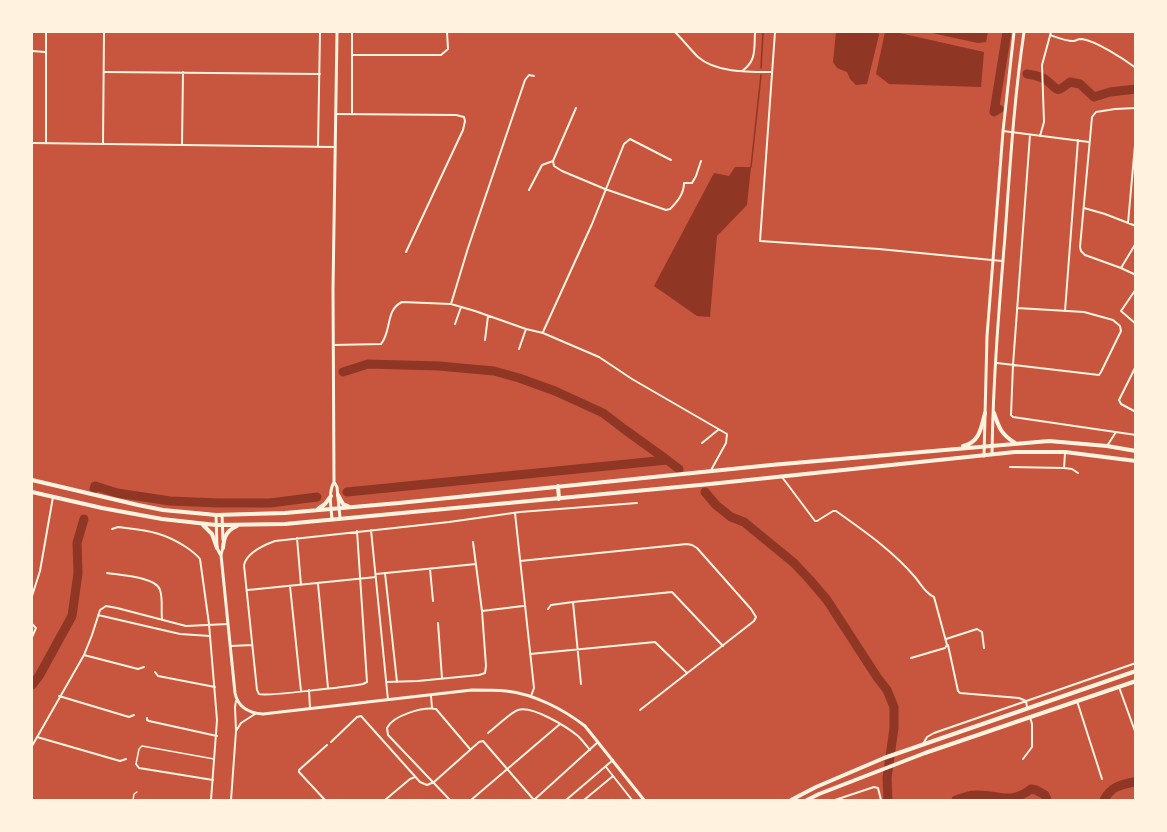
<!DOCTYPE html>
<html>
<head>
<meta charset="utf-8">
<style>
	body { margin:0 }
	#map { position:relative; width:1167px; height:832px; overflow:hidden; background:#c8553d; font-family:Karla,sans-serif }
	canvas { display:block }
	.frame { position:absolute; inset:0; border:33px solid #fff3e0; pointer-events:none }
</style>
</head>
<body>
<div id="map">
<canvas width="1167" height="832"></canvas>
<div class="frame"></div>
</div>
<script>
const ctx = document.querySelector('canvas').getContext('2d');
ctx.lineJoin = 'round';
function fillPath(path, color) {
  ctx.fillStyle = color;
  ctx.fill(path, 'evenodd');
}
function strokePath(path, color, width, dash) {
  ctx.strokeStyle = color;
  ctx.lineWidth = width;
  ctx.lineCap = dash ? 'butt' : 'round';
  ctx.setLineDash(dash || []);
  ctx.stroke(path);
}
fillPath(new Path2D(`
	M836 32H878L879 35 867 84 856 85 850 79 847 72 837 68 833 62Z
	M885 32H895L984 52 981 87 889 84 876 74Z
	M927 32H988L986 42 978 43Z
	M735 167H751L747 205 717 236 710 317 697 316 654 286 714 173 729 176Z`), '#8f3625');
strokePath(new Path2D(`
	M761 68 763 32
	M751 167 761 75`), '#8f3625', 1.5);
strokePath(new Path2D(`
	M1027 74C1033 75 1041 76 1046 80 1059 90 1055 94 1070 82L1080 84 1094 97 1110 92 1136 89
	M999 109 994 112 1007 32
	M343 372 368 364 439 366 494 371 519 378 555 391 603 413 624 429 667 460
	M94 489 95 486 117 493 170 501 219 503H270L317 497
	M347 492 667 460 679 469
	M705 492 716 505 731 517 744 522 794 563 810 580 827 600 877 677 887 690 894 707V728L887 778 888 800
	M32 685 39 676 72 616 78 573 77 543 84 519
	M956 800C962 798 969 795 975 795 999 794 1009 806 1031 789L1036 790 1045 795 1047 800
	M1104 800C1111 787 1119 785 1134 782`), '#8f3625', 9);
strokePath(new Path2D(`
	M136 764 139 749 142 746 214 759
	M133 800 134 794 137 792`), '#fff3e0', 1.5);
strokePath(new Path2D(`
	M46 32V143
	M675 32C683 40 690 49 698 57 716 73 750 72 772 72
	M775 32 760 241 879 249 1002 261
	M1050 35C1056 37 1065 41 1073 41 1078 41 1075 39 1082 39 1096 41 1124 59 1136 68
	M32 51 45 52
	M352 55H441L448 49 447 32
	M742 71C757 61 754 48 755 32
	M105 72 320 74
	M576 108 553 161 554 166 562 171 605 189 666 210 670 209C677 202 684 194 684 183H692L696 176 701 161
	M1136 108 1115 109 1096 112 1092 117 1080 247 1081 251 1085 255 1121 268 1136 275
	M352 113V32
	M336 114 456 115 464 117 465 121 463 130 406 252
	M1003 131 1089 142
	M1030 135 1013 365 1011 415 1013 417 1136 435
	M1040 136 1044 122 1042 65 1051 32
	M32 143 335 147
	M103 144 104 32
	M182 145 183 72
	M318 147 320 32
	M529 190 542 165 553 161
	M1084 208 1105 214 1136 226
	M1128 223 1136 134
	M1121 268 1136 243
	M1136 289 1121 311 1136 324
	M451 304 468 248 525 80 529 75 534 76
	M1065 311 1078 140
	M455 324 461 307
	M543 332 592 224 624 144 630 139 671 160
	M485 340 488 316
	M333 345 381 344C392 331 385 310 402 302L451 304 475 311 526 329 543 333 599 357 632 379 727 434 726 443 710 472
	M519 349 526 329
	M997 363 1099 375 1101 372 1121 331 1120 326 1113 320 1084 312 1017 308
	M1136 366 1119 400 1121 404 1136 412
	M702 443 718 430
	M1107 446 1116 432
	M1010 467 1064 468 1072 469 1078 473
	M1064 468 1065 453
	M782 477 815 521H817L833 511H836C864 531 892 550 915 577 921 584 925 593 934 597L947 645 945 648 911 658
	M515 513 534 688 531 696
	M112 529 118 527C147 531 161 531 186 547 192 551 196 554 200 559L209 624 217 720 211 800
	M371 530 388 700
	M357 531 367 682 363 684C351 686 264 697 259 694 258 693 258 691 257 690L244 565C247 552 264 545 275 541L449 522 520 512 637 503
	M297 538 301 585
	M520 561 687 544 692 545 697 548 751 609 756 617 754 621 640 710
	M430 569 433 601
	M107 573C119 575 157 577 160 590 163 598 161 610 162 619
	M385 573 397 682
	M376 574 476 564
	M318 584 328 688
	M290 586 301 691
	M248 590 376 577
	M32 596 40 571 53 497
	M573 602 581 684
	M548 609 551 605 573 602 672 592 723 646
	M482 611 523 606
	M98 615 180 634 210 636
	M438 623 442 678
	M32 624 36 628 32 637
	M946 639 977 629 982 632 984 648
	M948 645 958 691 960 693 1019 698 1026 701 1027 707
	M231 646 252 645
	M530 654 655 642 687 673
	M84 655 138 669 144 667
	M155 672 158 676 215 687
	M386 682 418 681 479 675 485 673 486 666 482 611 473 542
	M1119 687 1136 734
	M309 690 310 708
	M59 696 129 717 134 715
	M431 696 432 708
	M1077 701 1102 779
	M147 718V720L149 721 217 736
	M236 731 241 723 255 714
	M488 733C495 728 511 712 518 710 532 705 567 727 578 736 582 740 586 745 590 750
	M37 737 120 761 126 759
	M331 742 357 717 361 716 420 782 427 785 434 782 479 742 483 741 534 800
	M923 744 927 737 934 733 1136 663
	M32 746 84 655 92 635 100 610 106 606 117 608 186 626 228 624
	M1023 759 1032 747V724L1030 717
	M136 764 139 768 213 780
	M606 767 632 800
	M231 800 236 731 235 707 236 701
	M325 800 299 772V770L327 745
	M385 800 410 779 415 777
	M450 800 388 735 387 728C393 715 423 707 436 709L470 749
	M471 800 560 724
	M534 800 598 742
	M566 800 613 760
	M584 800 613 776
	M835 800 874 787 878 788 881 800
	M1135 800 1136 799`), '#fff3e0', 2);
strokePath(new Path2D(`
	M992 454C993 381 999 308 1005 236 1010 167 1014 99 1024 32
	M984 456 987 336 993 260 1003 131 1014 32
	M334 482 337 487 340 518
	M216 515 217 548 220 554
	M222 515 223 540
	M332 519C331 507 328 493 334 482L333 289 337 32
	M223 547 221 555 235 693C238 708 249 713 263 714L472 690C484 690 495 690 506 691 534 694 563 709 585 726L644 800`), '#fff3e0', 3);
strokePath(new Path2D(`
	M994 413C999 428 1001 434 1015 443
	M963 446C980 442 981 428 985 413
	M32 480 138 505 163 510 216 515 285 513 399 503 771 465 1049 441 1107 446 1136 451
	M558 486 559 499
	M32 492 102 508 162 519 216 525 285 524 710 484 1015 452H1065L1136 461
	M338 495 343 504 350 507
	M318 509 325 504 331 496
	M203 525 212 534 217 548
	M223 548C224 537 226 531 237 526
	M791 800 816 787 884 758 1136 671
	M807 800 819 794 925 753 1136 681`), '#fff3e0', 4);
</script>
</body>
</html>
